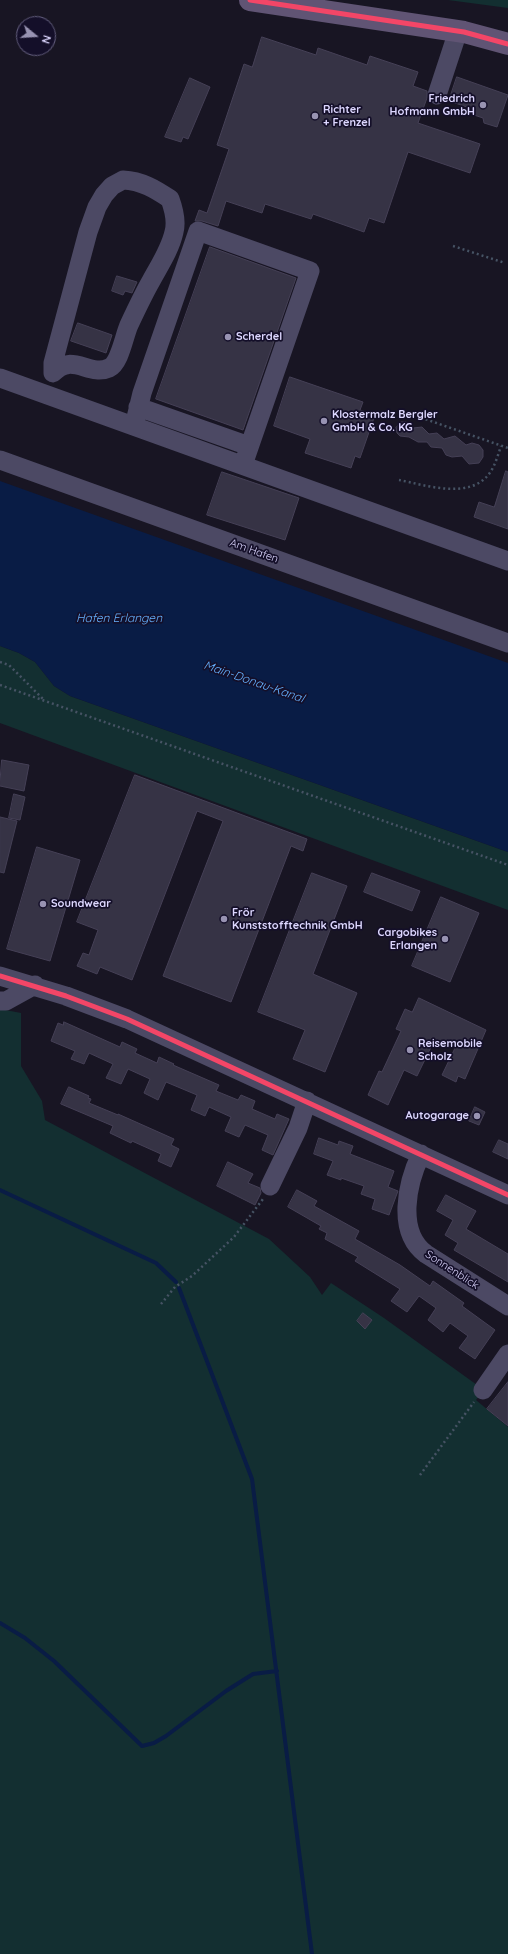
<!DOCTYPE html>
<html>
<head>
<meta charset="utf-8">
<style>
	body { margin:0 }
	#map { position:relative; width:508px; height:1954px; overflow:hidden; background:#181523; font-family:Quicksand,sans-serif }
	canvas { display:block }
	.north { position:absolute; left:16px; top:16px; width:40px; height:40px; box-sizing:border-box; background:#140f29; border:1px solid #645f7f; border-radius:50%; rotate:108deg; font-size:11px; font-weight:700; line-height:16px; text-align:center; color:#ddd7ff }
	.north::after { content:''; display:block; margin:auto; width:14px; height:18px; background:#9893b2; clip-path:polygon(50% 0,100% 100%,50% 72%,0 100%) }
</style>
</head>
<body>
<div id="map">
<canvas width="508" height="1954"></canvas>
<div class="north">N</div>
</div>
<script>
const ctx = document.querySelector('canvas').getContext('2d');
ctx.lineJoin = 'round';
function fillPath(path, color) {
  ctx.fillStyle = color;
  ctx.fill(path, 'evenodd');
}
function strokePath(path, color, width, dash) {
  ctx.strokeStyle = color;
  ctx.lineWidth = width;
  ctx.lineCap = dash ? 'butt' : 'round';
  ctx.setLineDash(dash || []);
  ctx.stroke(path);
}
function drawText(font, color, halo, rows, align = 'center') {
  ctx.font = font + ' Quicksand,sans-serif';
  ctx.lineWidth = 3.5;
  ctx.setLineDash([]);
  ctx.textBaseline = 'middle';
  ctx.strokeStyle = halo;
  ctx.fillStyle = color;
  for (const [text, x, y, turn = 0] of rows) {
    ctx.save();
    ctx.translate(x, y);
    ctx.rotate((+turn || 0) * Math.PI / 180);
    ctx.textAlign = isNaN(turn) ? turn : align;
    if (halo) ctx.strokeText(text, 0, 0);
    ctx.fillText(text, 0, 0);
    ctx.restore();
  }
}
fillPath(new Path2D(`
	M448 0H508V8Z
	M0 646 19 653 35 662 54 686 70 696 508 852V910L0 723Z
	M0 1009 21 1013V1066L42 1101 45 1120 269 1239 310 1277 322 1295 331 1283 384 1318 484 1390 476 1400 508 1427V1954H0Z`), '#132f31');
fillPath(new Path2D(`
	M0 481 508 663V852L70 696 54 686 35 662 19 653 0 646Z`), '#091c45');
strokePath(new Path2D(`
	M0 1190 156 1263 176 1282
	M179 1288 252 1479 312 1954
	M0 1623 25 1638 54 1661 142 1746 154 1743 166 1736 226 1691 253 1674 277 1671`), '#091c45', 4);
const building = new Path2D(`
	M262 37 316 55 318 48 367 65 370 56 418 72 413 86 427 91V98L418 123 480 144 470 173 408 152 384 223 369 218 364 232 313 214 311 219 265 204 262 213 226 201 218 226 202 221H195L199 210 207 213 229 149 217 145 244 64 252 67Z
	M457 77 508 95 497 127 484 123 483 118 474 115 473 109 449 101Z
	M190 78 210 87 188 139 183 137 181 142 165 137Z
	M210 247 296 278 243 430 156 399Z
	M117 276 137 282 132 293 125 291 123 295 112 291Z
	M78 323 112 335 106 353 71 341Z
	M290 377 363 402 360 410 375 415 360 458 355 456 351 468 305 453 310 439 274 426Z
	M401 422H406L413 428 422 427 429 434 437 433 444 439 455 436 466 445 472 443 479 445 483 450V457L479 463 469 464 462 456 452 457 446 455 442 448 431 447 427 442H418L409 437 400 436 397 433 396 428Z
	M506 471 508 472V529L474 517 479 502 494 507Z
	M222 472 299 498 285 540 207 515Z
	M2 760 29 765 24 791 0 786Z
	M135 775 307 839 303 851 291 846 231 1002 163 976 223 821 197 811 132 980 100 967 97 974 77 966 83 953 89 955 98 930 77 922Z
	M14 794 25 797 20 820 9 818Z
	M0 817 17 821 4 873 0 872Z
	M37 847 80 860 50 961 7 949Z
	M312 873 347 886 313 974 357 993 325 1072 293 1059 305 1030 258 1012Z
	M372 873 420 891 412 911 364 892Z
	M441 897 479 913 450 982 412 966Z
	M419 998 486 1030 465 1079 458 1076 456 1082 442 1075 455 1048 435 1039 417 1076 404 1070 388 1105 368 1095 379 1071 382 1072 401 1031 396 1029 405 1009 412 1012Z
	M64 1022 120 1047 122 1042 137 1049 135 1053 157 1063 159 1057 174 1064 173 1065 219 1085 216 1091 238 1100 241 1095 255 1101 252 1109 275 1119 277 1114 289 1119 273 1155 262 1150 268 1135 245 1125 239 1137 225 1131 231 1117 209 1107 205 1116 191 1110 197 1095 166 1082 158 1100 144 1093 150 1079 128 1069 121 1084 106 1078 113 1064 89 1053 84 1064 71 1059 75 1051 51 1041 58 1023 63 1025Z
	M69 1087 89 1096 88 1098 91 1099 89 1103 118 1115V1114L174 1139 171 1145 179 1149 171 1167 158 1161 161 1154 132 1141 131 1143 110 1133 113 1126 61 1104Z
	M475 1107 485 1112 479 1125 469 1121Z
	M319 1138 338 1145 339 1141 353 1146 350 1154 394 1171 388 1187 398 1191 389 1215 372 1209 375 1199 361 1194 364 1186 341 1178V1180L327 1175 333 1161 314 1154Z
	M499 1140 508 1144V1159L493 1152Z
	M228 1162 253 1174 248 1183 260 1188 261 1193 255 1205 217 1186Z
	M297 1190 317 1201 314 1206 359 1231 355 1239 400 1265 430 1286 433 1281 464 1303 462 1306 495 1330 475 1359 459 1348 468 1336 450 1323 443 1332 428 1320 436 1308 419 1296 407 1312 391 1301 400 1289 355 1261 358 1257 325 1239 327 1233 319 1229 321 1226 288 1207Z
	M446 1195 476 1211 466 1229 508 1254V1282L454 1250 458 1243 445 1235 453 1220 437 1211Z
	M363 1313 372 1320 365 1329 357 1321Z
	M508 1382V1426L487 1409Z`);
fillPath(building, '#363345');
strokePath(building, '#454056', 1);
strokePath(new Path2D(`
	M453 246 505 263
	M402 411 508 448
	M399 480C425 485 469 500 489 474 495 466 498 455 501 446
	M0 662 9 665 43 699
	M0 685 508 865
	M161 1304 175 1287 192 1276 234 1237 263 1199
	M420 1475 474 1402`), '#465364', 2.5, [2, 3]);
strokePath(new Path2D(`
	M437 95 458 31
	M123 180C142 181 155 189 170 199 174 210 177 221 174 232 170 250 159 266 151 281 143 295 136 310 129 325 124 336 120 363 109 368 89 377 72 352 53 373V363L88 232 97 207 104 195 112 186Z
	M0 378 508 561
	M138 407 249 446
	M134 426 142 393 198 231 310 271 243 465
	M0 460 508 643
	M0 976 66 996 127 1019 508 1195
	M0 1001H6L35 985
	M421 1154C407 1183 396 1232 426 1254L508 1306
	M270 1186 298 1128 307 1101
	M483 1390 508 1354`), '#4c4964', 19);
strokePath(new Path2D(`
	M250 0 464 32 508 44`), '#605474', 22);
strokePath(new Path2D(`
	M250 0 464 32 508 44
	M0 976 66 996 127 1019 508 1195`), '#f34667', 5);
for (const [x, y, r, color] of [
	[483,105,4,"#9893b2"],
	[315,116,4,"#9893b2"],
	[228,337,4,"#9893b2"],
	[324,421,4,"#9893b2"],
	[43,904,4,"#9893b2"],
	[224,919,4,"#9893b2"],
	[445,939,4,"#9893b2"],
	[410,1050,4,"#9893b2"],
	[477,1116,4,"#9893b2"]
]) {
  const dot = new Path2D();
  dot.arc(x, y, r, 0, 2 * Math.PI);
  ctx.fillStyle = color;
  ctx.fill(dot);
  strokePath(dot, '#140f29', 1.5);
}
drawText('bold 11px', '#ddd7ff', '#140f29', [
	["Friedrich",475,99,"right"],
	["Hofmann GmbH",475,112,"right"],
	["Richter",323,110],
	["+ Frenzel",323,123],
	["Scherdel",236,337],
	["Klostermalz Bergler",332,415],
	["GmbH & Co. KG",332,428],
	["Soundwear",51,904],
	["Frör",232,913],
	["Kunststofftechnik GmbH",232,926],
	["Cargobikes",437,933,"right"],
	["Erlangen",437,946,"right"],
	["Reisemobile",418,1044],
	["Scholz",418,1057],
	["Autogarage",469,1116,"right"]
], 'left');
drawText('11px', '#ddd7ff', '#140f29', [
	["Am Hafen",254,551,20],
	["Sonnenblick",452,1270,33]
]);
drawText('italic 12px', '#65b1ff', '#140f29', [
	["Hafen Erlangen",119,618],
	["Main-Donau-Kanal",254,682,19]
]);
</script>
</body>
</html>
